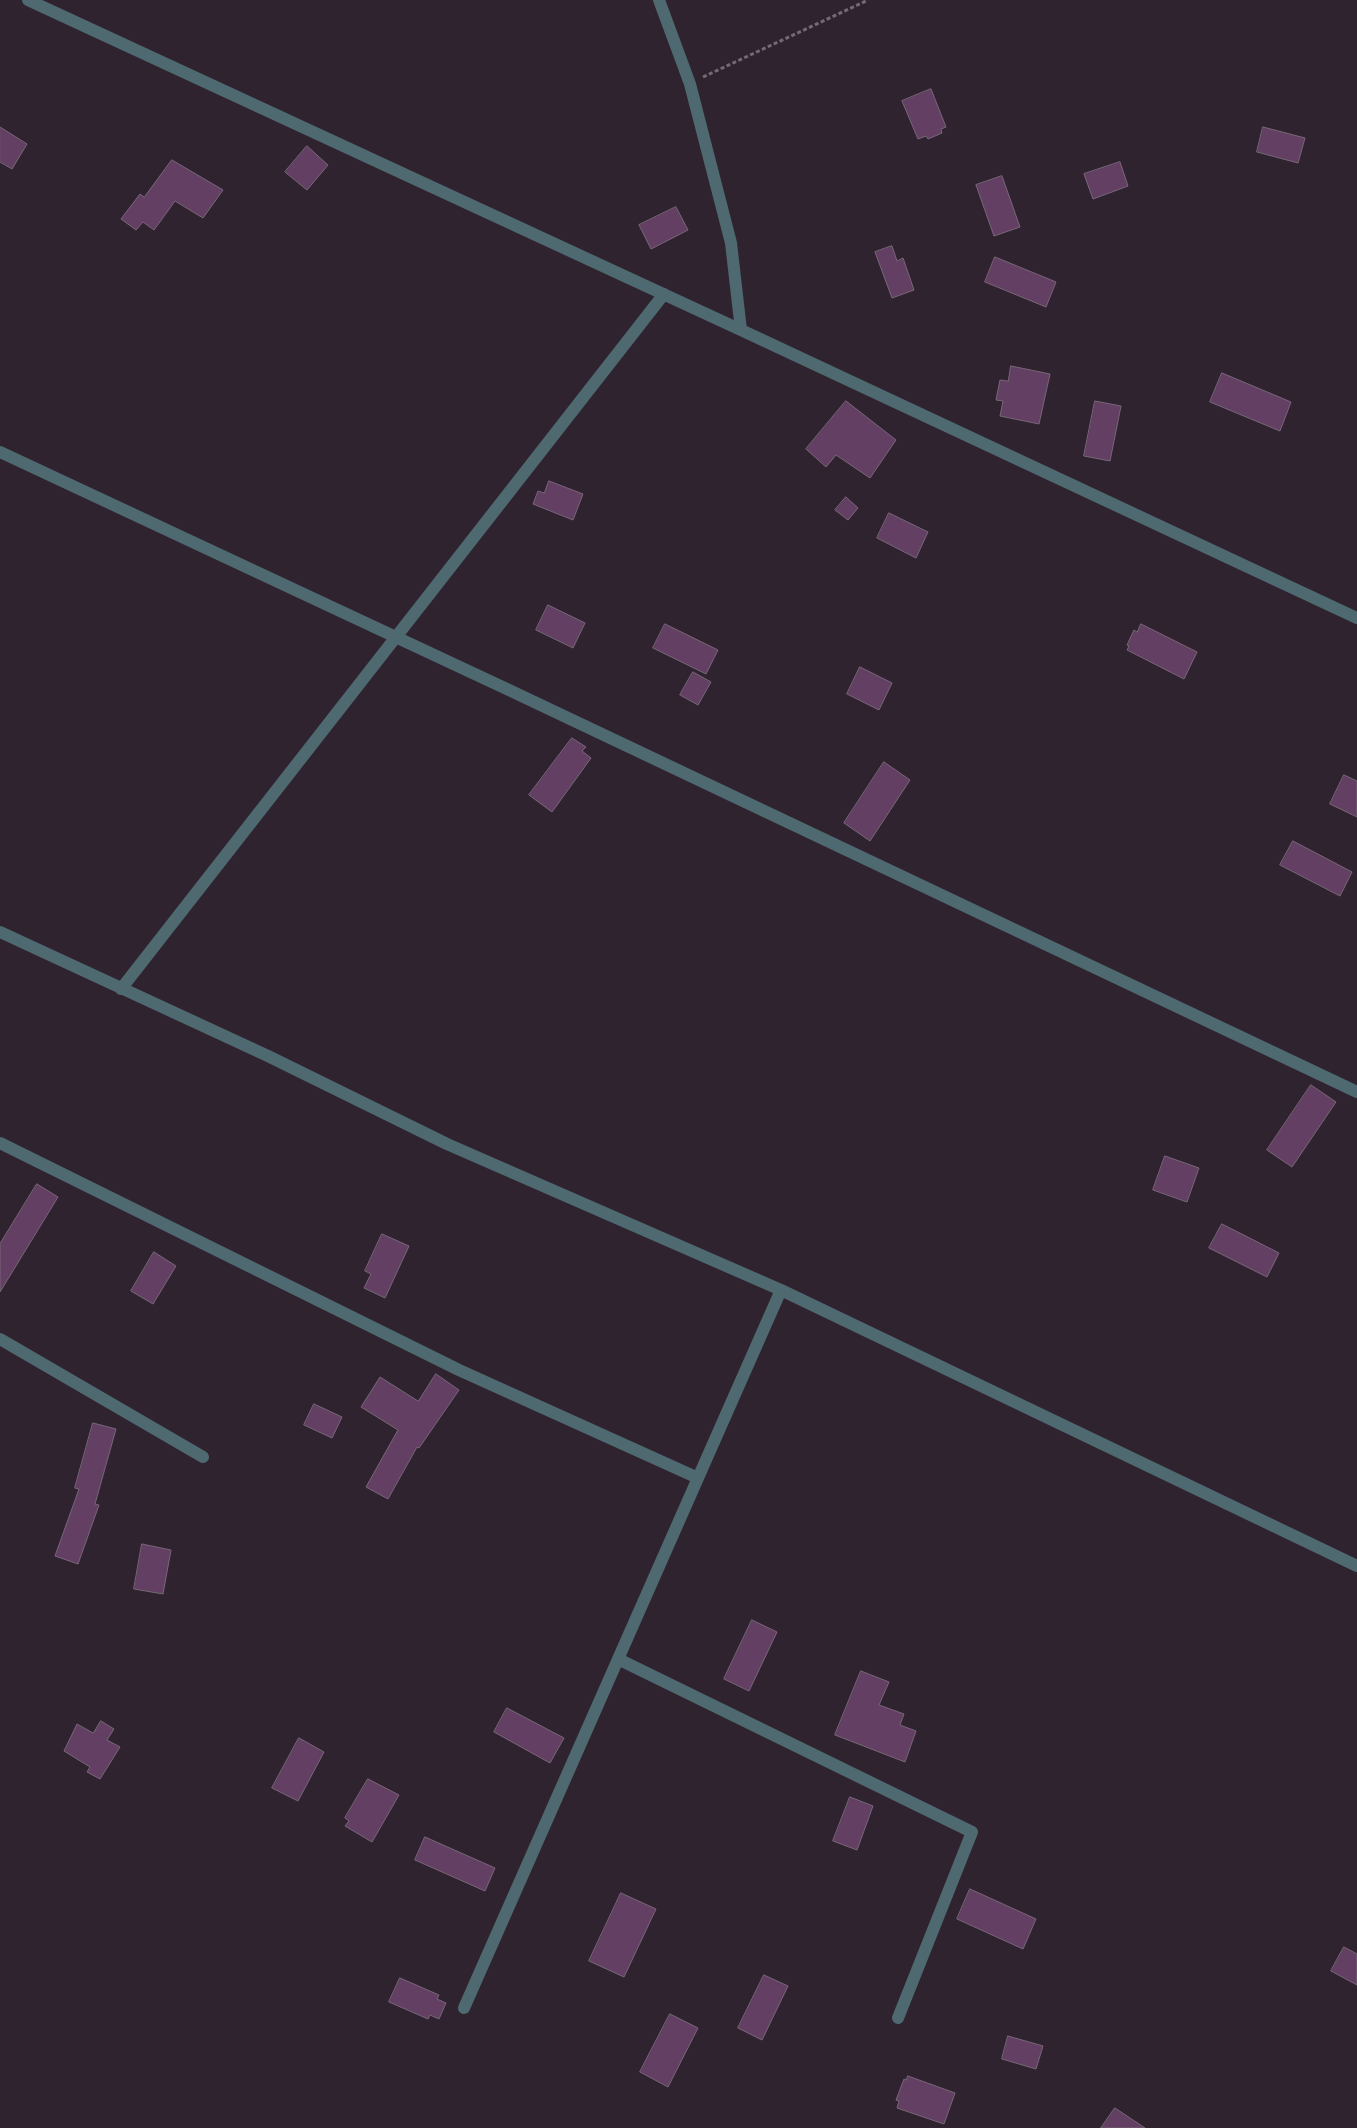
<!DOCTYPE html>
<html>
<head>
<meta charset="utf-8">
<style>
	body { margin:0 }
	canvas { display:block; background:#302330 }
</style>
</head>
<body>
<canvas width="1357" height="2128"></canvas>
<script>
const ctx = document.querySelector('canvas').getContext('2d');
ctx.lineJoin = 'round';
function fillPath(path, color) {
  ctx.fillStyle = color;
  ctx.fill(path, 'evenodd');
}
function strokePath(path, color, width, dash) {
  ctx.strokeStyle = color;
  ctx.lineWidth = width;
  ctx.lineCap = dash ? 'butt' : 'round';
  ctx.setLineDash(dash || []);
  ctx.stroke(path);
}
const building = new Path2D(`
	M931 89 946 127 941 129 942 133 928 139 926 136 918 139 902 101Z
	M0 127 27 144 12 169 0 162Z
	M1263 127 1305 138 1298 163 1257 152Z
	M307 146 328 165 307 190 285 172Z
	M172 160 223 190 203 218 175 201 154 230 143 222 136 230 121 219 140 194 144 197Z
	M1120 162 1128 186 1093 199 1084 174Z
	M1002 176 1020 227 994 236 976 185Z
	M676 207 688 230 651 249 639 225Z
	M892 246 897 261 903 258 914 290 892 298 875 252Z
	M995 257 1056 282 1046 307 985 282Z
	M1011 366 1050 374 1039 424 1000 416 1003 401 996 400 1000 380 1008 381Z
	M1222 373 1291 402 1280 431 1210 402Z
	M846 401 896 440 870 478 836 455 826 467 806 449Z
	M1095 401 1121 406 1110 461 1084 456Z
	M549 481 583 494 573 520 533 504 538 491 544 493Z
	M846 497 858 508 848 520 835 510Z
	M889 513 928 532 916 558 877 538Z
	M548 605 585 623 573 648 536 630Z
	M665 624 718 650 706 674 653 648Z
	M1141 624 1197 652 1184 679 1127 650 1129 646 1127 645 1134 630 1137 632Z
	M860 667 892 683 879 710 847 694Z
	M693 672 711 682 698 705 680 695Z
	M572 738 586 747 582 751 591 758 552 812 529 795Z
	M884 762 910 780 870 841 844 823Z
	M1344 775 1357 781V817L1330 804Z
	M1293 841 1352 872 1340 896 1280 865Z
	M1311 1085 1336 1102 1292 1167 1267 1150Z
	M1165 1156 1199 1168 1187 1202 1153 1190Z
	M37 1184 58 1197 0 1292V1244Z
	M1222 1224 1279 1253 1267 1277 1209 1248Z
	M382 1234 409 1246 385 1298 364 1288 371 1274 365 1271Z
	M154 1252 176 1266 153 1304 131 1291Z
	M436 1374 459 1390 419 1448 417 1447 388 1499 366 1487 398 1430 361 1407 380 1377 418 1401Z
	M314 1404 342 1417 332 1438 304 1425Z
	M93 1423 116 1429 95 1504 99 1505 78 1564 55 1556 79 1489 75 1488Z
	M142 1544 171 1550 163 1594 134 1589Z
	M752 1620 777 1632 749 1691 724 1679Z
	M861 1671 889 1682 879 1705 904 1714 900 1725 916 1731 905 1762 835 1735Z
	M507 1708 564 1738 550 1763 494 1732Z
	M101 1721 114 1729 107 1740 120 1747 100 1779 87 1772 90 1767 64 1751 77 1724 93 1733Z
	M299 1738 324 1752 298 1801 272 1788Z
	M368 1779 399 1795 372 1842 345 1826 349 1821 345 1818Z
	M850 1797 873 1806 857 1850 833 1841Z
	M425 1837 495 1868 485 1891 415 1860Z
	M970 1889 1036 1919 1023 1949 957 1919Z
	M621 1893 656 1909 624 1977 589 1961Z
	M1344 1947 1357 1954V1985L1331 1971Z
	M764 1975 788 1986 762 2040 738 2028Z
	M400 1978 439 1995 437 1999 446 2003 439 2019 430 2015 428 2019 389 2002Z
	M670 2014 698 2028 668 2087 640 2072Z
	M1008 2036 1043 2046 1036 2069 1002 2059Z
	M908 2076 955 2093 944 2124 897 2108 899 2101 896 2100 904 2079 906 2080Z
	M1115 2108 1145 2128H1101Z`);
fillPath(building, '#633f63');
strokePath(building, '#776777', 1);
strokePath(new Path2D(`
	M703 77 868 0`), '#746974', 3, [4, 2.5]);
strokePath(new Path2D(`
	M28 0 741 330 1357 618
	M659 0 690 84 731 243 741 330
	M0 452 509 690 1357 1092
	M0 932 268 1056 447 1144 781 1290 1357 1566
	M121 989 664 294
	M0 1143 459 1370 698 1478
	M0 1339 203 1457
	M618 1659 972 1832 898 2018
	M464 2008 781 1290`), '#4e6970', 12);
</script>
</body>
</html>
